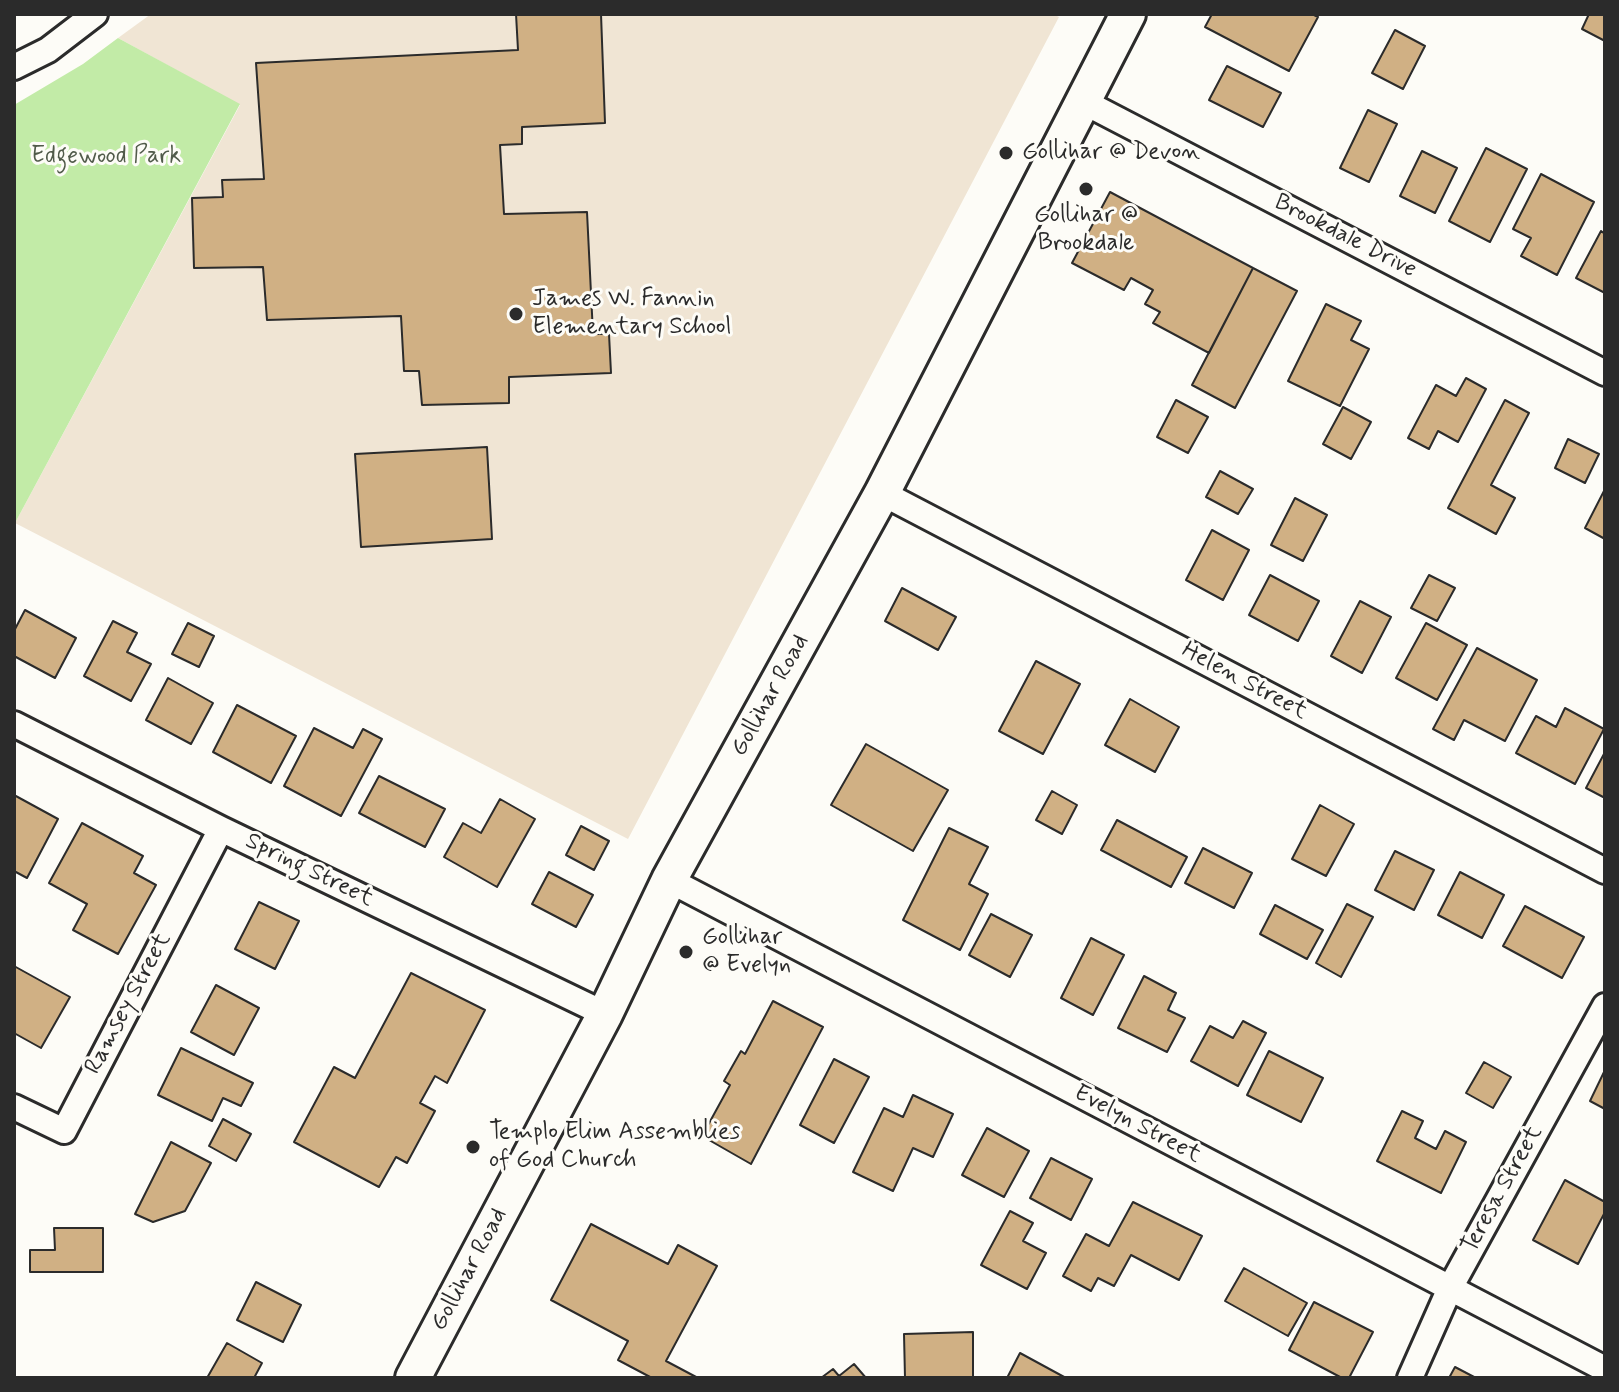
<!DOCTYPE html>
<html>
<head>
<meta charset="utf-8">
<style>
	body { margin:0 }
	#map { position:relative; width:1619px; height:1392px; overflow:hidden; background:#fdfcf7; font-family:Mynerve,sans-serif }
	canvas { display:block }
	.frame { position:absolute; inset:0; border:16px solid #2b2b2b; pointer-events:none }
</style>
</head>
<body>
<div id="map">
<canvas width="1619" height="1392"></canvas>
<div class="frame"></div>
</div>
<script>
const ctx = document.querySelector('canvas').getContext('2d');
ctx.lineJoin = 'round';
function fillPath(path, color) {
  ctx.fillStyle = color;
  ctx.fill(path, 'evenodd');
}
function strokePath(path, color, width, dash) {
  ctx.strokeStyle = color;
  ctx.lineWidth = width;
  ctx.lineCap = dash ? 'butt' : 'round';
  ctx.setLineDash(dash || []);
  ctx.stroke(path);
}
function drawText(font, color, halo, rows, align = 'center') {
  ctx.font = font + ' Mynerve,sans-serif';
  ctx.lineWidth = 6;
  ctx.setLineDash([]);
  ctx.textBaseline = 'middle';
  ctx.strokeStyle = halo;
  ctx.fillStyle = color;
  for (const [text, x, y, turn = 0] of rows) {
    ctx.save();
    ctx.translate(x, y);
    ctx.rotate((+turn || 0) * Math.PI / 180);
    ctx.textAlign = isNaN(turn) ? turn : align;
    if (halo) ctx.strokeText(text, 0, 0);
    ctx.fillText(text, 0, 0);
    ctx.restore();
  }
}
fillPath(new Path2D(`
	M151 14H1053L1059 17 628 839 15 523 240 105 118 38Z`), '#f0e5d4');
fillPath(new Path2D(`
	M118 38 240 104 15 523 14 105 83 64Z`), '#c2eba7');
const building = new Path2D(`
	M516 14H601L605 123 522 127V144L500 145 504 214 587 212 593 334H609L611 373 509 377V403L422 405 419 371H404L401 316 267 320 263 267 194 268 192 198 223 197 222 180 264 179 256 63 518 50Z
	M1212 14H1312L1318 17 1289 71 1205 27Z
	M1589 14H1605V41L1582 29Z
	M1395 30 1425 46 1403 89 1372 73Z
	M1227 66 1281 93 1263 127 1209 100Z
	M1368 110 1397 124 1369 182 1340 168Z
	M1486 148 1527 169 1490 242 1449 221Z
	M1422 151 1457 168 1435 213 1400 196Z
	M1541 174 1594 202 1557 275 1521 256 1531 238 1513 229Z
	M1110 192 1253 268 1209 353 1153 323 1160 312 1145 304 1153 290 1131 278 1124 290 1072 263Z
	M1601 231 1605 234V293L1576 278Z
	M1253 268 1297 291 1235 408 1192 385Z
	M1326 304 1361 321 1351 340 1369 349 1340 406 1288 381Z
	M1466 378 1486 389 1458 442 1438 431 1429 449 1408 438 1436 385 1456 396Z
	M1176 400 1208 417 1188 453 1157 437Z
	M1505 400 1529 413 1491 485 1515 498 1496 534 1448 508Z
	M1343 407 1371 422 1351 459 1323 444Z
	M1568 439 1599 454 1585 483 1555 468Z
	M487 447 492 539 361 547 355 454Z
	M1220 471 1253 489 1238 514 1206 497Z
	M1605 489V539L1585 528Z
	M1295 498 1327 515 1303 561 1271 545Z
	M1212 530 1249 550 1223 600 1186 580Z
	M1270 575 1319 601 1298 641 1249 615Z
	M1429 575 1455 588 1437 621 1411 608Z
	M902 588 956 617 938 650 885 621Z
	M1360 601 1391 617 1362 673 1331 656Z
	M25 610 76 638 55 678 14 656V631Z
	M113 621 137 633 127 652 151 664 131 701 84 676Z
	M188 623 214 636 199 667 172 654Z
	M1426 623 1467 645 1437 700 1396 678Z
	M1477 648 1537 680 1505 741 1464 720 1454 740 1433 729Z
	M1036 661 1080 684 1043 754 999 731Z
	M168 678 213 703 191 744 146 720Z
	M1130 699 1179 727 1155 772 1105 745Z
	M237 705 296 736 271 783 213 752Z
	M1565 708 1604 729 1575 784 1516 753 1536 716 1556 727Z
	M314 728 353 748 363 729 382 739 341 816 284 786Z
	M866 744 948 790 913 851 831 805Z
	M1605 752V798L1586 788Z
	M379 776 445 809 425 847 359 813Z
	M1052 791 1077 805 1062 834 1036 820Z
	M14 795 58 819 27 878 14 871Z
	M500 799 535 819 497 887 444 857 463 823 481 833Z
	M1320 805 1354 824 1326 876 1292 859Z
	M1117 820 1187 857 1171 887 1101 850Z
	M82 823 143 856 134 873 156 885 118 954 73 930 87 904 49 883Z
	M581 826 609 841 594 870 566 855Z
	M949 828 988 847 969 884 988 894 960 950 903 920Z
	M1203 848 1252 873 1234 908 1185 883Z
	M1395 851 1434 870 1414 910 1375 890Z
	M549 872 593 895 576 927 532 904Z
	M1460 872 1504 895 1482 938 1438 915Z
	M259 902 299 921 275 969 235 949Z
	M1347 904 1373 917 1341 977 1316 963Z
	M1275 905 1323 930 1307 959 1260 934Z
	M1525 906 1584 937 1562 978 1503 946Z
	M991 914 1032 935 1010 977 969 955Z
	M1091 938 1124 955 1093 1015 1061 998Z
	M14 966 70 997 41 1048 14 1033Z
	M411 973 485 1010 447 1083 435 1076 420 1103 435 1111 407 1163 396 1157 379 1187 294 1142 334 1067 355 1078Z
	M1144 976 1176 993 1168 1010 1185 1018 1167 1052 1118 1028Z
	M216 985 259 1008 234 1055 191 1032Z
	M773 1001 823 1027 751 1164 702 1136 730 1085 724 1081 741 1051 745 1054Z
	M1243 1021 1266 1033 1238 1086 1191 1061 1210 1026 1233 1038Z
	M181 1048 253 1083 241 1106 223 1098 212 1121 158 1095Z
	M1269 1051 1323 1078 1301 1122 1247 1095Z
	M834 1059 869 1077 834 1143 800 1125Z
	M1484 1062 1511 1077 1493 1108 1466 1093Z
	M1604 1072H1605V1109L1590 1101Z
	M913 1095 953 1114 933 1157 913 1148 893 1191 853 1172 884 1108 903 1117Z
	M1402 1111 1423 1121 1415 1138 1436 1149 1445 1131 1466 1142 1441 1193 1377 1161Z
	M223 1119 251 1134 236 1161 209 1146Z
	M987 1128 1029 1151 1004 1197 962 1175Z
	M171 1142 211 1163 185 1211 153 1222 135 1214Z
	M1051 1158 1092 1179 1071 1220 1030 1198Z
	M1565 1180 1605 1202V1212L1578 1264 1533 1240Z
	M1133 1202 1202 1236 1179 1280 1131 1255 1114 1286 1098 1278 1091 1291 1063 1276 1086 1234 1109 1246Z
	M1010 1211 1033 1223 1023 1241 1046 1253 1027 1289 981 1265Z
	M591 1224 668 1264 678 1245 717 1266 666 1361 698 1378H652L618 1360 628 1341 551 1300Z
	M54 1228H103V1272H30V1250H55Z
	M1244 1268 1307 1303 1288 1336 1225 1301Z
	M256 1282 301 1305 283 1342 237 1320Z
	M1314 1302 1373 1332 1349 1378H1342L1289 1350Z
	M973 1332V1378H905L904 1334Z
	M227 1343 262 1363 254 1378H207Z
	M1020 1353 1066 1378H1007Z
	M854 1364 866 1378H821L833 1369 839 1376Z
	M1455 1367 1476 1378H1449Z`);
fillPath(building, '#d0b084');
strokePath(building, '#2b2b2b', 2);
const street = new Path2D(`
	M14 67 48 50 95 14
	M1084 102 1605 373
	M882 493 1605 871
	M14 724 221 829 605 1014
	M669 880 1605 1369
	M14 1107 64 1131 221 829
	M1410 1378 1450 1288 1605 1006`);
const secondary = new Path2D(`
	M413 1378 605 1014 669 880 882 493 1128 14`);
strokePath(street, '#2b2b2b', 30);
strokePath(secondary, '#2b2b2b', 40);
strokePath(street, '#fdfcf7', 24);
strokePath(secondary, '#fdfcf7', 34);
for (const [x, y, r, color] of [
	[1006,153,8,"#2b2b2b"],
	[1086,189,8,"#2b2b2b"],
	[516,314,8,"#2b2b2b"],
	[686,952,8,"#2b2b2b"],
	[473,1147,8,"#2b2b2b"]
]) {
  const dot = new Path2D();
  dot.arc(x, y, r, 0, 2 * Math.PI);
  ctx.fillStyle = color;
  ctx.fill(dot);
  strokePath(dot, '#fdfcf7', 3);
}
drawText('24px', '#2b2b2b', '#fdfcf7', [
	["Gollihar @ Devon",1022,153],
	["Gollihar @",1086,216,"center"],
	["Brookdale",1086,244,"center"],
	["James W. Fannin",532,300],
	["Elementary School",532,328],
	["Gollihar",702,938],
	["@ Evelyn",702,966],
	["Templo Elim Assemblies",489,1133],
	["of God Church",489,1161]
], 'left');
drawText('24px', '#515b4a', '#fdfcf7', [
	["Edgewood Park",106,157]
]);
drawText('24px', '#2b2b2b', '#fdfcf7', [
	["Brookdale Drive",1345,237,27],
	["Helen Street",1244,682,28],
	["Gollihar Road",771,696,-61],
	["Spring Street",309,871,26],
	["Ramsey Street",129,1004,-62],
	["Evelyn Street",1137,1125,28],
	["Teresa Street",1503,1190,-61],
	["Gollihar Road",470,1270,-62]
]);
</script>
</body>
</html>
